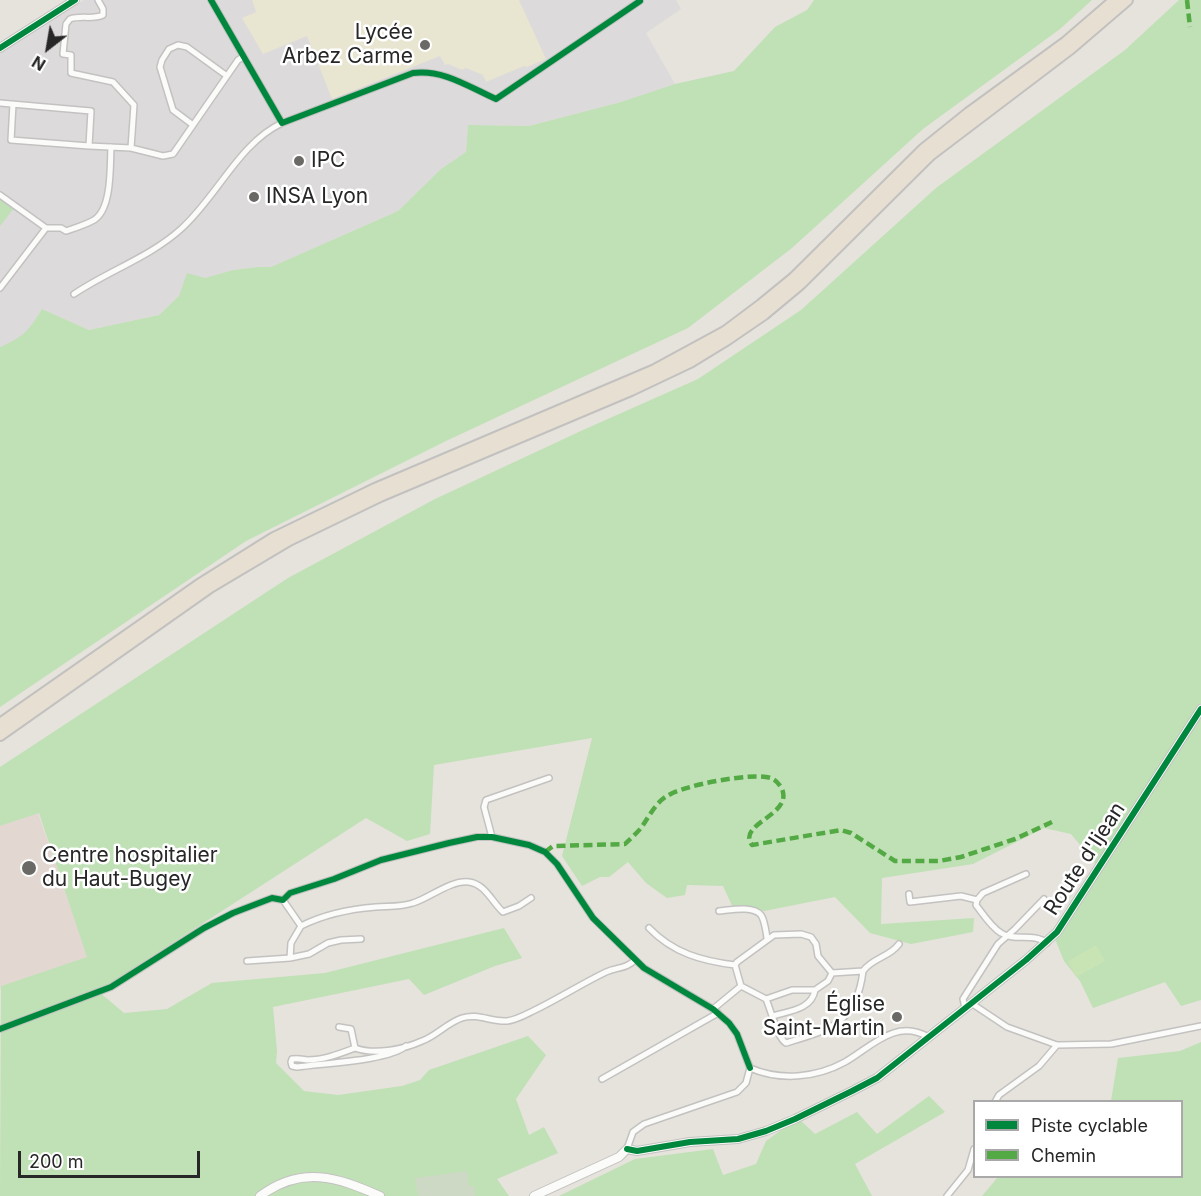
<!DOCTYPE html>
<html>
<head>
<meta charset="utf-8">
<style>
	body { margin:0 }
	#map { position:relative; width:1201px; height:1196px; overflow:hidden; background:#e5e3dc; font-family:Inter,sans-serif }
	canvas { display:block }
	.legend { position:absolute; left:973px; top:1100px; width:210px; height:78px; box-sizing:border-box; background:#fff; border:2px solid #a9a9a9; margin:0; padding:8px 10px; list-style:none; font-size:18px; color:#272727 }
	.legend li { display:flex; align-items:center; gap:12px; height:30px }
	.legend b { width:30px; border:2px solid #a9a9a9 }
	.north { position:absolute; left:18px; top:18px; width:60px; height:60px; -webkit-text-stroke:4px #fff; paint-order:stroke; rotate:211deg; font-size:16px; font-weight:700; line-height:24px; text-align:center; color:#272727 }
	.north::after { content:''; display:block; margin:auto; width:21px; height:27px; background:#272727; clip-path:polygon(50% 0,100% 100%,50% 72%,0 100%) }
	.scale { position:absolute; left:18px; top:1151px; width:182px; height:27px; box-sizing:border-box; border:3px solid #272727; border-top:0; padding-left:8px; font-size:18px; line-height:21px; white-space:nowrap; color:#272727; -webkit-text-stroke:4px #fff; paint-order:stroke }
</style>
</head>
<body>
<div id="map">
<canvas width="1201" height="1196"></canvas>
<ul class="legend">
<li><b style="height:8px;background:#00873e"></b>Piste cyclable</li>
<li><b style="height:8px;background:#53aa44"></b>Chemin</li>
</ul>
<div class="north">N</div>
<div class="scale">200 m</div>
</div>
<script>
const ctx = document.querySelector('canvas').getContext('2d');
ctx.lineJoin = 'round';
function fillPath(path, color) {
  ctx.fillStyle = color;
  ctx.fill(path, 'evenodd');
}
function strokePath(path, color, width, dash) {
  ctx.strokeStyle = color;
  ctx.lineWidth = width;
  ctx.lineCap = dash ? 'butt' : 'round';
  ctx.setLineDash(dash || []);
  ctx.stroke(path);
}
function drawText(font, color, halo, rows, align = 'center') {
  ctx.font = font + ' Inter,sans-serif';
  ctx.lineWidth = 5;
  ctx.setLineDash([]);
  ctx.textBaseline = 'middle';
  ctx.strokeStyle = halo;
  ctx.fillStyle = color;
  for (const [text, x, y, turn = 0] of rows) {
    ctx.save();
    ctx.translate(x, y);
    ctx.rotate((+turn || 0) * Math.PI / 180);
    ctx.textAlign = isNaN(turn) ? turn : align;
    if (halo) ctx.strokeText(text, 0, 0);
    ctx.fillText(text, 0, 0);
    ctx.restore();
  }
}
fillPath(new Path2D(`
	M84 0H676L681 9 646 33 675 84 621 102 529 126 468 125 466 152 441 169 398 211 271 267H258L233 270 205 278 179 296 159 315 89 330 42 309 28 332 18 340 0 347V49Z`), '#dddadb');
fillPath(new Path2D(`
	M252 0H519L546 59 527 67 524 66 486 82 483 75 466 68 462 70 448 64 445 65 440 56 332 99 307 36 263 54 242 18 256 12Z`), '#e8e5d1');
fillPath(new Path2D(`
	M38 813 88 957 1 986 0 990V826Z`), '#e3d7d1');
fillPath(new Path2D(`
	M814 0H1092L1060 29 923 129 792 248 688 328 446 441 246 541 0 707V347C24 337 29 330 42 309L89 330 159 315 179 296 187 273 205 278 233 270 258 267H271L398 211 441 169 466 152 468 125 529 126 621 102 675 84 734 71 775 27 807 10Z
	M1179 0H1201V1000L1181 1006 1165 982 1093 1008 1080 981 1064 961 1055 939 1100 869 1071 834 1044 828 973 864 882 878 881 924 974 918 973 932 911 944 870 933 835 897 759 912H735L723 886 687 885 685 895 667 898 646 883 628 862 609 877H600L582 886 562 856 592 738 434 765 430 834 407 841 366 818 98 991 124 1013 167 1009 212 983 325 973 504 928 522 958 495 966 424 995 409 979 273 1007 277 1051 276 1063 304 1091 338 1095 402 1086 420 1080 429 1070 528 1036 546 1055 516 1099 529 1135 544 1127 558 1153 497 1179 509 1196H0L1 986 87 957 39 813 0 826V767L288 578 435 499 583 430 698 379 801 310 936 188 1125 50Z
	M0 199 14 208 0 226Z
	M1201 1042V1196H982L998 1177 1182 1176V1102L1111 1101 1118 1058 1180 1051Z
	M929 1096 945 1112 855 1164 872 1196H559L635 1159 713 1149 723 1175 756 1164 766 1141 798 1118 815 1134 857 1112 877 1134Z`), '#c0e0b6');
fillPath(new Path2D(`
	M467 1171 469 1186H474L475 1196H418L415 1178Z`), '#cdd9c4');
fillPath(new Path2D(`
	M1096 945 1105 961 1076 977 1068 961Z`), '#c9e4b4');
const street = new Path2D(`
	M98 0 103 9V15C92 20 81 15 70 19L66 24 63 54 71 55V73L113 82 134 105 131 148
	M211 0 282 123 413 73C443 69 469 87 496 99L640 1
	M0 103 91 111 89 146 11 140 13 104
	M193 125 173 110 160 67 162 60 169 49 178 45 187 47 227 76
	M89 146 131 148 163 156 173 154 238 60 243 57
	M0 195 46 228
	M0 288 46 228H61L66 231C75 228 85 225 94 220 112 209 110 167 111 147
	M74 294C108 271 150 257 181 229 217 197 239 143 282 123
	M492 837 484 807 486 800 549 778
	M909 894 910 902 961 896 977 900 976 905C983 914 991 927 1001 933 1015 942 1033 932 1047 943
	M283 900 301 926C325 914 349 909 376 907 388 906 401 907 413 903 430 898 450 880 469 882 485 884 492 902 503 912L519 906 531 898
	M977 900 983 893 1026 874
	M719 911C730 910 753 905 761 915 765 921 766 932 767 938
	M301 926 291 943 290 958 309 954 328 943 341 940 361 939
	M649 928C673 953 702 961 735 965
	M247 961 290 958
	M863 971C872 958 890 957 899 944
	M766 999C771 1010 777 1038 786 1043 830 1030 857 1023 863 971L832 973 828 981 815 990H792L766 999 741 986 735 965 737 962 774 935 801 934 811 937 816 944 818 956 832 973
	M971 1003 1007 1027 1057 1045 1111 1044 1201 1026
	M965 1008 963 999 998 944 1015 929 1044 899
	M713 1009 741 986
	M773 1016C790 1011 812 1009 815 990
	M339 1027 351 1029 355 1048
	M0 1029 111 987 204 928 233 913 272 898 283 900 290 893 334 879 381 860 449 843 477 837H492L529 845 545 852 557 864 593 918 644 968 713 1009 729 1023 737 1034 750 1068
	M406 1046C388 1061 323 1063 297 1067L292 1066 291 1062 292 1059C298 1058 301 1059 307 1060 324 1060 339 1054 355 1048 374 1055 402 1050 422 1041 436 1036 447 1023 462 1018 478 1013 491 1022 507 1021 516 1020 525 1015 533 1011 558 999 581 984 606 972 617 967 626 969 635 960
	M750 1068C780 1081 816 1078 845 1062 871 1047 896 1018 928 1037
	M602 1079 718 1013
	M995 1102 999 1095 1039 1066 1057 1045
	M627 1149 633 1132 644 1124 737 1092 746 1083 750 1068
	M947 1196 968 1170 974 1149`);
const secondary = new Path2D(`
	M0 48 75 0
	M260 1196C302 1165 337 1177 380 1196
	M534 1196 619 1157 627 1149 637 1151 690 1142 738 1139 766 1131 795 1119 852 1091 877 1078 1026 960 1057 932 1201 709`);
const highway = new Path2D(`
	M0 724 199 585 274 538 375 489 655 370 725 332 761 305 794 278 923 150 969 113 1065 43 1115 0
	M0 735 210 587 289 540 380 496 631 390 690 362 726 340 764 314 800 284 930 155 1071 48 1127 0`);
strokePath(street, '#c3c2c1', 8);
strokePath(secondary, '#c3c2c1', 10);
strokePath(highway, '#c2c1bf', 14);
strokePath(street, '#fbfbfa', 5);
strokePath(secondary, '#fbfbfa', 8);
strokePath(highway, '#e7dfd2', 10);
strokePath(new Path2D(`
	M1187 0 1190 27
	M545 852 553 846 625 844C630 839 636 834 641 828 649 817 655 803 667 796 684 785 752 772 771 778 776 780 778 783 781 787 796 815 736 823 752 845L841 830 851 833 895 861H939L961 857 1015 839 1052 822`), '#53aa44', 4.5, [9, 4.5]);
strokePath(new Path2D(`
	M211 0 282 123 413 73C443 69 469 87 496 99L640 1
	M0 48 75 0
	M0 1029 111 987 204 928 233 913 272 898 283 900 290 893 334 879 381 860 449 843 477 837H492L529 845 545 852 557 864 593 918 644 968 713 1009 729 1023 737 1034 750 1068
	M627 1149 637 1151 690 1142 738 1139 766 1131 795 1119 852 1091 877 1078 1026 960 1057 932 1201 709`), '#00873e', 6);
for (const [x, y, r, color] of [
	[425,45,6,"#6a6966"],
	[299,161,6,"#6a6966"],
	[254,197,6,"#6a6966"],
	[29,868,8,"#6a6966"],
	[897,1017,6,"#6a6966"]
]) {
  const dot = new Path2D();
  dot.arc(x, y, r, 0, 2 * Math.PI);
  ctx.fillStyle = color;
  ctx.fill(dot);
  strokePath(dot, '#fff', 2);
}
drawText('21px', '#272727', '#fff', [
	["Lycée",413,33,"right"],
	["Arbez Carme",413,57,"right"],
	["IPC",311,161],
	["INSA Lyon",266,197],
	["Centre hospitalier",42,856],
	["du Haut-Bugey",42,880],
	["Église",885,1005,"right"],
	["Saint-Martin",885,1029,"right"]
], 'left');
drawText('21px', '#272727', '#fff', [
	["Route d'Ijean",1085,859,-57]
]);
</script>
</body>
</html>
